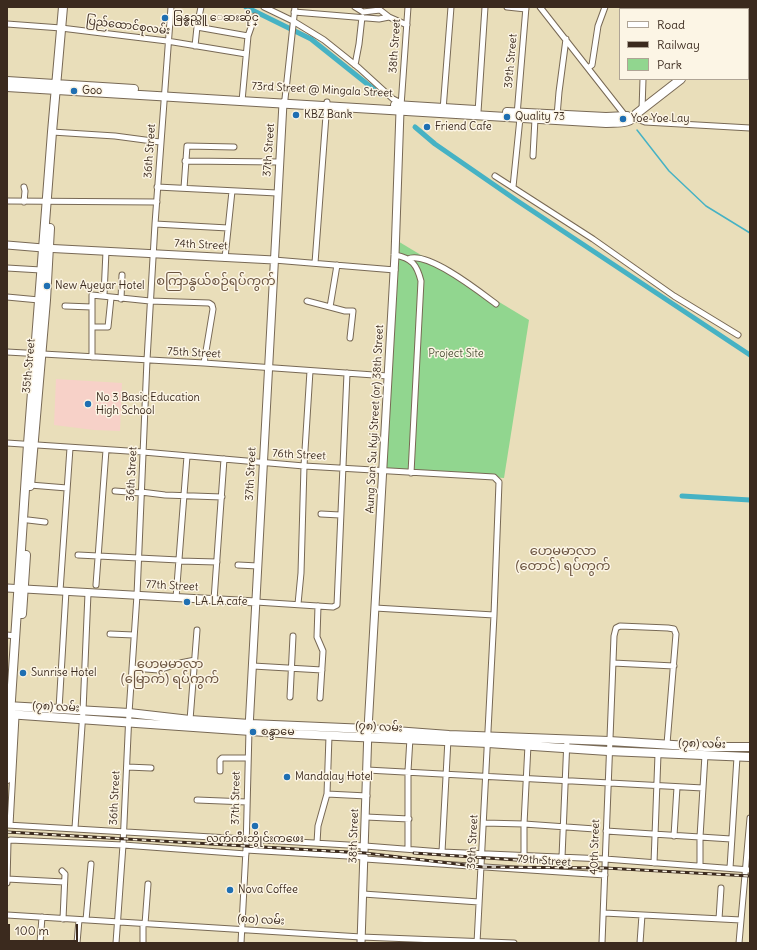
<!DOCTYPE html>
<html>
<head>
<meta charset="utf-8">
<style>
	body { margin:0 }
	#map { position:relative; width:757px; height:950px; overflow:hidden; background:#e9deba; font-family:Delius,sans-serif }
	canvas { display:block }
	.frame { position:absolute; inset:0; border:8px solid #3b2a1e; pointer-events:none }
	.legend { position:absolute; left:619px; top:8px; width:130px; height:72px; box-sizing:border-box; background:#fcf5e5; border:1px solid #afa495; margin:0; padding:5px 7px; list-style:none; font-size:12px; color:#3b2a1e }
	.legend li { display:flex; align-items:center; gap:8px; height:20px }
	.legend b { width:20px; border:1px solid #afa495 }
	.scale { position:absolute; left:8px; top:924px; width:70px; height:18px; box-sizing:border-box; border:2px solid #3b2a1e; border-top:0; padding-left:5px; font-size:12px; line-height:14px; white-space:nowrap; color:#3b2a1e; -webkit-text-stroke:3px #fcf5e5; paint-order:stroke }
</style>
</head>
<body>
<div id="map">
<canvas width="757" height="950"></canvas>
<div class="frame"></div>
<ul class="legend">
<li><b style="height:5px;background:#fff"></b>Road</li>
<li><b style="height:5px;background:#3b2a1e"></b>Railway</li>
<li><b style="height:11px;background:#91d68f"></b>Park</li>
</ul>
<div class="scale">100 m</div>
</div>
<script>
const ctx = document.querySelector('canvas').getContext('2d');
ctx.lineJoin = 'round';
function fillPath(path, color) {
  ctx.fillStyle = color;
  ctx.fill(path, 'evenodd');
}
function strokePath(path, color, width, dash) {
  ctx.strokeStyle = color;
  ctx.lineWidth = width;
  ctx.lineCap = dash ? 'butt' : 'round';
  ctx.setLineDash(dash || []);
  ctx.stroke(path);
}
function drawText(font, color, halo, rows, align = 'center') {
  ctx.font = font + ' Delius,"Noto Sans Myanmar",sans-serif';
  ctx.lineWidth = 3;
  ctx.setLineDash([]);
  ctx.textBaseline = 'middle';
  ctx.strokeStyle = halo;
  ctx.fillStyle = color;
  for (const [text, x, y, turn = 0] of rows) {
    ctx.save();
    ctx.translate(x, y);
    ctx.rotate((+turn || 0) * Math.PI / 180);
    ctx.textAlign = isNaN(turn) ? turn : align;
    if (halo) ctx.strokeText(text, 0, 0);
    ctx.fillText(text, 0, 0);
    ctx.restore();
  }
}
fillPath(new Path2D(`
	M56 379 122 383 120 431 94 430 54 425Z`), '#f7d1c8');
fillPath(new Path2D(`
	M396 240 529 320 504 478 383 470Z`), '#91d68f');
strokePath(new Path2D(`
	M637 130 669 171 706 206 750 233`), '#46b2c4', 1.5);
strokePath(new Path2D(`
	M246 7 311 39 381 95
	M415 127 435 144 516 200 750 355
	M682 496 750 500`), '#46b2c4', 5);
const street = new Path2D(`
	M264 7 293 21 324 40 359 68 393 99 401 103
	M355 7 363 12 380 10 389 17 407 25
	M507 7 526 9
	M540 7 627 118
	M627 7 641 9
	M294 12 379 19 389 17
	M748 16H750
	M7 24 61 28 167 41 246 54
	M197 27 201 7
	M195 46 197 27 248 36
	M355 65 359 44 362 17
	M588 68 592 65 598 26 605 7
	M242 101 248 36 255 16
	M283 103 285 99 295 7
	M401 106 408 7
	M443 110 451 7
	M642 110 643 79
	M478 112 485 7
	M517 115 526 7
	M557 116 559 92 566 39
	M634 118 645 122 750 128
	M52 132 115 136 160 142
	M533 156 535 119
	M185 161 279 162
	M495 176 593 239 674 296 738 335
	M24 187 25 191 24 202
	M157 187 277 193
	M513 187 520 118
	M184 188 187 146 234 147
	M7 201 157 202
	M155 224 228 228
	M395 255C412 258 417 265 421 281L411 473
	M225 258 232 191
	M408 259C427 250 480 292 496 304
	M274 260 395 270
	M315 263 327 102
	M7 268 41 270
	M104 295 106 251
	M7 297 39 300
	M121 299 122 275
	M307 301 330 307 337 265
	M65 306 92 307
	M330 307 345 311H353L350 338
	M92 327H108L111 298
	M7 352 204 363 388 376
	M92 357V295L150 301 209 303 212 305 213 309 204 363
	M7 443 143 452 304 466 494 477 499 482 494 615 477 943
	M30 485 67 488
	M115 491 141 493
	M141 492 165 495 222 497
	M321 514 340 515
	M28 520 45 522
	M78 555 179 560
	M179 561 217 562
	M238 565 258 566
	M96 585 106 450
	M60 591 70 448
	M176 598 187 456
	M214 600 224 459
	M256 602 333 607 337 605 347 373
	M298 604 301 573 304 466 310 371
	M318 606 317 637 323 651 320 698
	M375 608 494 615
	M110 634 134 635
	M7 635 15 636
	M613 663 674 666
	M253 666 322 670
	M132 668 159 670 180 663 195 660
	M290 697 293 636
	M59 709 66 591
	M190 720 197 630
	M127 767 151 768
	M367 770 703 788
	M220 771V760L222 758H248
	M327 794 367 796
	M197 800 247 802
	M366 817 409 819
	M484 823 524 824 595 829
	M7 825 365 846 442 852 605 859 750 870
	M10 825 16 716
	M75 828 83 711 88 593
	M606 831 731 839
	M674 836 677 787
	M317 843 318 826 327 794 329 736
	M408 849V771L410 738
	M246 850 365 857
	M442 852 448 739
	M524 855V824L528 745
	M562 857 567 739
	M365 859 605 875
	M654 863 658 754
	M700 866V837L705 755
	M730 868 737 757
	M62 871 65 874 63 919
	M7 879 64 882
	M7 883 8 842 10 840 123 845 246 854
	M363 894 479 902
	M604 913 741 920
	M7 915 361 937 514 943
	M719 919 721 888
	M86 920 91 864
	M145 924 148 884
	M40 943 42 917
	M77 943 79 920
	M116 943 123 845 129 713 137 595 147 360 155 224 171 7
	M143 943V924
	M241 943 246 850 249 730
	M602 943 614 636 616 628 620 626 668 628 674 629 676 634 667 744
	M640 943 642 915
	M739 943 750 818`);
const secondary = new Path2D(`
	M7 245 43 248 274 260
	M7 588 256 602
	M249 728 283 103
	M361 943 368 729 395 255 400 111`);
const primary = new Path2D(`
	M748 30 750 28
	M7 81 134 89
	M7 87 606 123C616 122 631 125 636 114L681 79
	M395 105 476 110
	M507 112 606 117 627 116
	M30 486 46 300 50 228
	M22 614 26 555
	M7 706 129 713 190 720 250 724 368 729 449 735 609 741 705 747H750
	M7 714 294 734 488 743 608 751 750 757
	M7 779 11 726 10 715 28 444 52 132 63 7`);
strokePath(street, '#786955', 7);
strokePath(secondary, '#786955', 9);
strokePath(primary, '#786955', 10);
strokePath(street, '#fff', 5);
strokePath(secondary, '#fff', 7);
strokePath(primary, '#fff', 8);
const rail = new Path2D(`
	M7 832 365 853 482 867 605 868 750 876
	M414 853 546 862`);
strokePath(rail, '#3b2a1e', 3);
strokePath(rail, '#fcf5e5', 1.5, [4.5]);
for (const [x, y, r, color] of [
	[165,18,4,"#1f6fb2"],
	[74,91,4,"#1f6fb2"],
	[296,115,4,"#1f6fb2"],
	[507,117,4,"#1f6fb2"],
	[623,119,4,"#1f6fb2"],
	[427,127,4,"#1f6fb2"],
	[47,286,4,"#1f6fb2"],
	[88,404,4,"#1f6fb2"],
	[187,602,4,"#1f6fb2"],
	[23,673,4,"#1f6fb2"],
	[253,732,4,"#1f6fb2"],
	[287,777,4,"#1f6fb2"],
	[255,826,4,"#1f6fb2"],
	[230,890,4,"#1f6fb2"]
]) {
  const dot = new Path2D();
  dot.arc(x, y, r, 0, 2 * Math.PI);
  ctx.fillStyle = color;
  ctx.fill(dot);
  strokePath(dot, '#fcf5e5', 1.5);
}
drawText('11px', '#3b2a1e', '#fcf5e5', [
	["ခြန္စည္သူ ေဆးဆိုင္",173,18],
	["Goo",82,91],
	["KBZ Bank",304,115],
	["Quality 73",515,117],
	["Yoe Yoe Lay",631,119],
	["Friend Cafe",435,127],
	["New Ayeyar Hotel",55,286],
	["No 3 Basic Education",96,398],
	["High School",96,411],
	["LA LA cafe",195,602],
	["Sunrise Hotel",31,673],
	["စန္ဒာမေ",261,732],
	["Mandalay Hotel",295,777],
	["လက်ကီးဘွိုင်းကဖေး",255,839,"center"],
	["Nova Coffee",238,890]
], 'left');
drawText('11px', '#3b2a1e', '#fcf5e5', [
	["ပြည်ထောင်စုလမ်း",128,26,7],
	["38th Street",395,46,-86],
	["39th Street",511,61,-85],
	["73rd Street @ Mingala Street",322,90,3],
	["37th Street",269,150,-86],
	["36th Street",150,151,-86],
	["74th Street",201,245,3],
	["75th Street",194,353,3],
	["35th Street",29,366,-85],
	["Aung San Su Kyi Street (or) 38th Street",375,419,-87],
	["76th Street",299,455,3],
	["36th Street",132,474,-87],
	["37th Street",251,474,-87],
	["77th Street",172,586,3],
	["(၇၈) လမ်း",56,707,3],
	["(၇၈) လမ်း",379,727,3],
	["(၇၈) လမ်း",702,744,2],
	["36th Street",115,798,-87],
	["37th Street",236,798,-89],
	["38th Street",354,836,-88],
	["39th Street",473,842,-87],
	["40th Street",595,847,-88],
	["79th Street",544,861,4],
	["(၈၀) လမ်း",261,920,3]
]);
drawText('11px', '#50553a', '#fcf5e5', [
	["Project Site",456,354]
]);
drawText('13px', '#6b5440', '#fcf5e5', [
	["စကြာနွယ်စဉ်ရပ်ကွက်",216,281],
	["ဟေမမာလာ",563,551],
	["(တောင်) ရပ်ကွက်",563,566],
	["ဟေမမာလာ",170,664],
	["(မြောက်) ရပ်ကွက်",170,679]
]);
</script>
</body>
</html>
